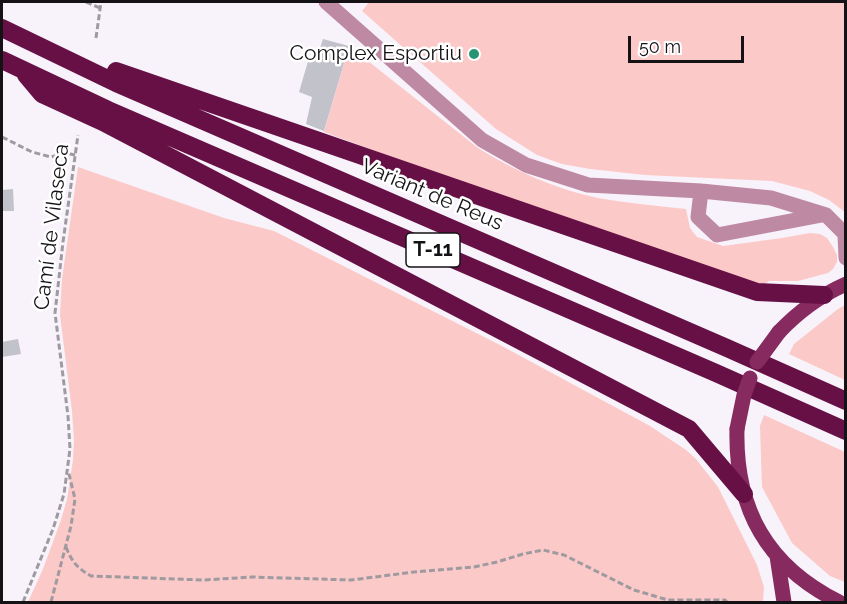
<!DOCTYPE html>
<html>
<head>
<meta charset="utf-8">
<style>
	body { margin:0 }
	#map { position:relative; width:847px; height:604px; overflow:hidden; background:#f8f2fa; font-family:Raleway,sans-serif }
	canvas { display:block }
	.frame { position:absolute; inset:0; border:3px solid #141215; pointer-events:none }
	.scale { position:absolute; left:628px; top:36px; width:116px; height:27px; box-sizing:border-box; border:3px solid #141215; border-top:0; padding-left:8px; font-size:18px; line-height:21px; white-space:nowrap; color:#141215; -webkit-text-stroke:4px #fff; paint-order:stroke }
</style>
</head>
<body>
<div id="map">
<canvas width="847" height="604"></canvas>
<div class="frame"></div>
<div class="scale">50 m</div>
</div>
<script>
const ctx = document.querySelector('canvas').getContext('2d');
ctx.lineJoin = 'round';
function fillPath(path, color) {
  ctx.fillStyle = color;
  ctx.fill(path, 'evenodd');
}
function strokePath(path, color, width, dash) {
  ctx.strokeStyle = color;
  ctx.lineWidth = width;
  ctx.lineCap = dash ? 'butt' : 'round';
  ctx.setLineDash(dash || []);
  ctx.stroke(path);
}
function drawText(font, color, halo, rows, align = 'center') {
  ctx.font = font + ' Raleway,sans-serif';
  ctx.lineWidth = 5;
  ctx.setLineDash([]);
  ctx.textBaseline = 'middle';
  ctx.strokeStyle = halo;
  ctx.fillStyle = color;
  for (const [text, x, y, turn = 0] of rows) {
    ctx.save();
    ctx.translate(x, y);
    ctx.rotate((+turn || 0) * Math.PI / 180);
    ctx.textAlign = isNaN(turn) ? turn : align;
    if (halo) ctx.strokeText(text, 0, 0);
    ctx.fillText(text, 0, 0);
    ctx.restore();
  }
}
fillPath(new Path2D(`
	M369 2H845V212L829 200 810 191 772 181 645 175 590 169 562 164 537 155 496 129 362 11Z
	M349 46 478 148C515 171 555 189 598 198 627 203 657 206 686 209L690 228 697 237 723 246 782 238 810 233 820 234 827 238 833 247 837 255V262L833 269 828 273 798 281H769L764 285 691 262 386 155 324 132Z
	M78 167 224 218 274 231 500 345 650 426 686 450 696 459 718 487 757 565 764 587 763 602H28L43 569 61 520 67 499 73 460 74 440 72 411 60 315 62 279Z
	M845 305V380L789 354 794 344 838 309Z
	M764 415 845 452V582L830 576 792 543 762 487 760 426Z`), '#fbc9c8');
fillPath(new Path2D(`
	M323 39 349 46 324 131 306 124 312 97 299 92 309 58 316 60Z
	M13 189 14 211H2V190Z
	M18 339 21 354 2 357V342Z`), '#c2c2cb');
strokePath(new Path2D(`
	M86 2 100 8
	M96 38 101 2
	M2 137 32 152 51 157 65 153 75 155
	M66 547C72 562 77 568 91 576L204 580 252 577 351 580 414 572 474 567 497 562 523 554 543 550 564 555 634 590 668 600H725L727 602
	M23 602 53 529 64 494 70 449 68 416 55 313 63 242 78 135
	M51 602 71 526 75 499 68 470`), '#9f9aa0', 3, [6, 3]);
strokePath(new Path2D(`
	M326 2 482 140 526 165 588 185 701 191 771 198 826 215 846 235
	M701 191 698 217 717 235 822 215
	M845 235 846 258`), '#be89a2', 15);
strokePath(new Path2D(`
	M779 332C799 311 819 296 846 284
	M737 429C735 509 767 566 839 602
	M777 556 784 602`), '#862a5f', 15);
strokePath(new Path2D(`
	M2 28 116 83 727 348 846 401
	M2 60 108 110 716 373 846 431
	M116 71 757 292 824 295
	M26 75 42 94 103 122 689 429 744 494`), '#661045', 18);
strokePath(new Path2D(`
	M757 362 779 332
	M737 429 744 395 750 378`), '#862a5f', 15);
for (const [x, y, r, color] of [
	[474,54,6,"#299473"]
]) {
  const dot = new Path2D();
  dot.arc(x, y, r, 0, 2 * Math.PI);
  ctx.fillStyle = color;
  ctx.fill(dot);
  strokePath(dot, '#fff', 2);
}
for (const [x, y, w] of [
	[433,250,54]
]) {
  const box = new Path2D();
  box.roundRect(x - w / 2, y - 17, w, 34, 4.5);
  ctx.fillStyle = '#fff';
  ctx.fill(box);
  strokePath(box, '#141215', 1.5);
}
drawText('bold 20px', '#141215', null, [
	["T-11",433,250]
]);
drawText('21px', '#141215', '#fff', [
	["Complex Esportiu",462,54]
], 'right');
drawText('21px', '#141215', '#fff', [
	["Variant de Reus",432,195,23],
	["Camí de Vilaseca",52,227,-83]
]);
</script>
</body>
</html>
